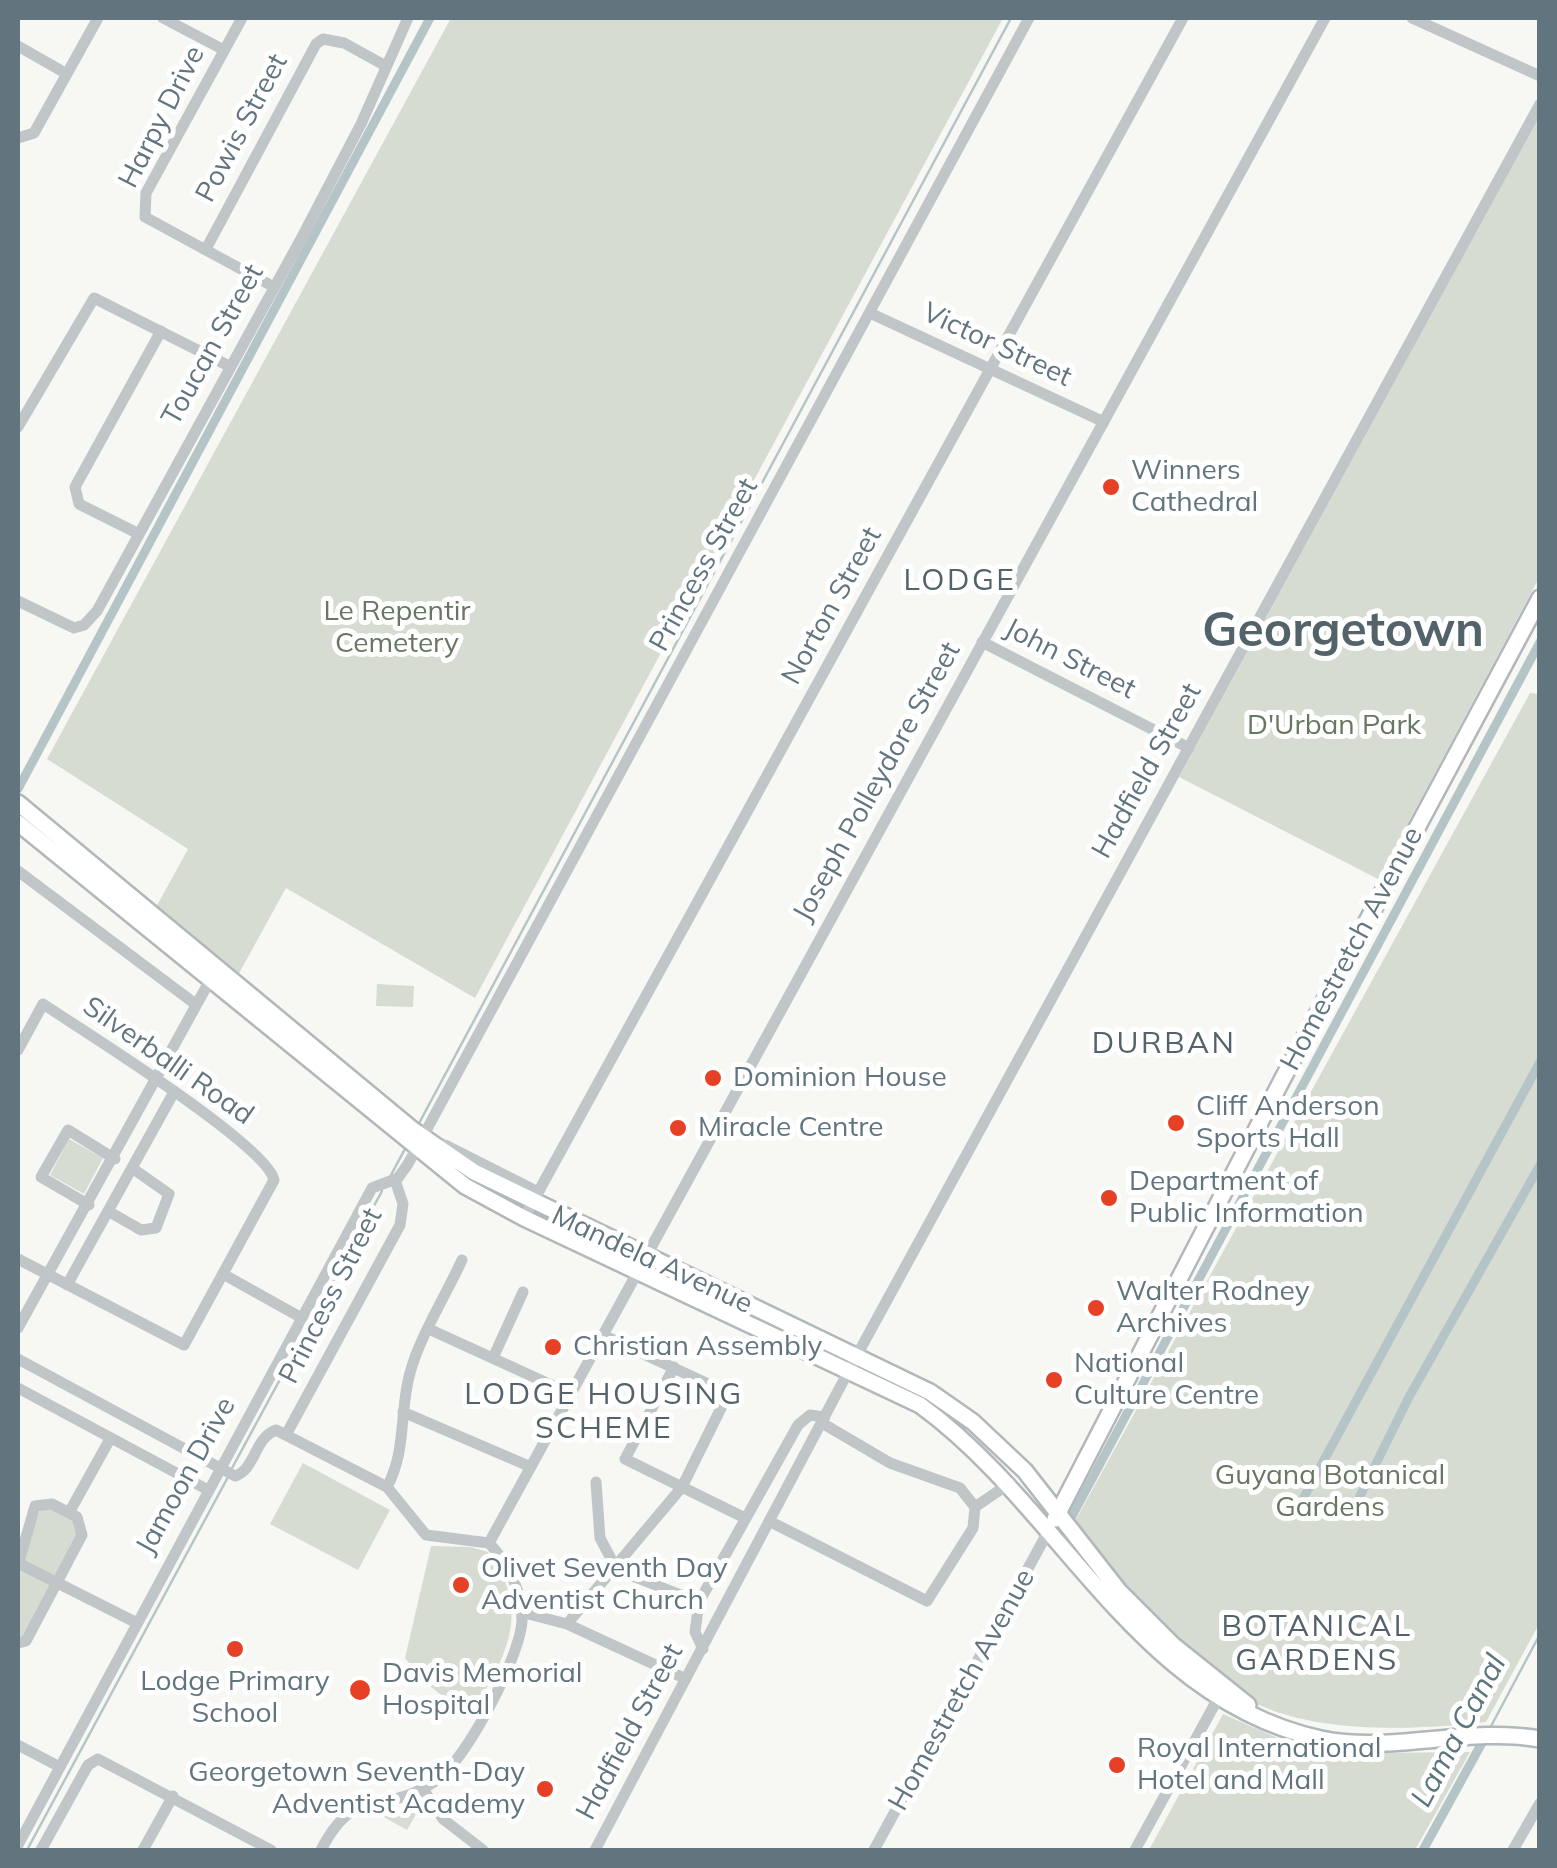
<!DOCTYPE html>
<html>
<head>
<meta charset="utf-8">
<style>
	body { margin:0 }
	#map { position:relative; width:1557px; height:1868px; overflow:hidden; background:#f7f7f4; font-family:Mulish,sans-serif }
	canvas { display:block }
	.frame { position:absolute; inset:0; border:20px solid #62757f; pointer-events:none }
</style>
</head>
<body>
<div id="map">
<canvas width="1557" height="1868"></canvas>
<div class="frame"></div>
</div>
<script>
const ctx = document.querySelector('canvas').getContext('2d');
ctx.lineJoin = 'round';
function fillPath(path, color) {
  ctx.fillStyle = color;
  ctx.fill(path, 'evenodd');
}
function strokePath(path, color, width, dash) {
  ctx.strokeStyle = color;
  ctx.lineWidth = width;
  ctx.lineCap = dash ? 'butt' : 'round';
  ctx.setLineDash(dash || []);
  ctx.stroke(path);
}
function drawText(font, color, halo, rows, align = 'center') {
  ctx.font = font + ' Mulish,sans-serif';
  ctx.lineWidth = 10;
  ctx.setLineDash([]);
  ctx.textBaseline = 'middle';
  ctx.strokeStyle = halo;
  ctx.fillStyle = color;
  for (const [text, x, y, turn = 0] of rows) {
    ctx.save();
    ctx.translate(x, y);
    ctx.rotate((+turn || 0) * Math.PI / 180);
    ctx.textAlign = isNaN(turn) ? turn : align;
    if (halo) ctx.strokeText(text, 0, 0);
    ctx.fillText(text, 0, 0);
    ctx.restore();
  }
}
fillPath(new Path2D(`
	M451 18H1003L475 998 286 888 237 977 155 909 188 849 47 759Z
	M1539 117V578L1378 879 1179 777Z
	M1530 693 1539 694V1624L1486 1722C1418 1730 1323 1734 1259 1705 1248 1700 1238 1689 1228 1682 1169 1636 1121 1581 1074 1523Z
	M377 984 414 986 413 1007 376 1006Z
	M69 1139 103 1158 84 1194 50 1175Z
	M303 1463 390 1510 358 1570 270 1524Z
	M41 1507 67 1512 80 1530 57 1581 22 1562Z
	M431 1546 471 1547 488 1552C535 1615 503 1659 470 1718L425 1682 405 1658Z
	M19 1567 55 1587 24 1638 18 1640Z
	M1223 1714 1294 1745 1376 1753 1470 1752 1415 1850H1149Z
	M416 1806 419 1809 407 1830 380 1815Z`), '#d7dcd3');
strokePath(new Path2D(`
	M417 1127 1011 18
	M391 1175 406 1147
	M231 1470 382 1191
	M1489 1730 1540 1634
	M27 1850 228 1477`), '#b5c5c7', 2.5);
strokePath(new Path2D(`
	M18 789 430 18
	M1304 1497 1540 1062
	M1356 1504 1409 1397 1540 1165
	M1071 1518 1540 642
	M1423 1850 1483 1741`), '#b5c5c7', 9);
const major = new Path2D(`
	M18 803 413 1130 474 1172 930 1392 973 1422 1025 1471 1119 1591 1173 1645 1248 1705
	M18 823 465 1186 524 1218 920 1405C1062 1508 1136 1699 1321 1739 1394 1754 1466 1726 1540 1739
	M1055 1519 1282 1080 1540 598`);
strokePath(major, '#b1b7ba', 20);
strokePath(new Path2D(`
	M163 18 224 50
	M242 18 146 193 145 217 274 287
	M1412 18 1540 76
	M18 46 67 74
	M18 138 34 133 98 18
	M206 249 316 44 323 39 344 43 384 65
	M870 313 1104 422
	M18 427 94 298 229 366
	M139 534 79 504 75 487 161 331
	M18 601 74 628 84 625 97 611 302 237 361 124 408 18
	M982 642 1189 748
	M18 871 194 1003
	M18 1050 43 1004C82 1030 267 1145 274 1180L184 1345 18 1259
	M445 1145 538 1192
	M89 1205 41 1177 68 1130 115 1159
	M108 1211 141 1230 156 1228 169 1194 132 1168
	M524 1218 1183 18
	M223 1274 300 1317
	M67 1285 174 1092
	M18 1328 214 973
	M431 1330 571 1394
	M493 1358 523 1292
	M18 1359 235 1476C256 1469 254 1438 276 1430L387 1487 426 1535 489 1543
	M674 1367 625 1459 745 1518
	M18 1388 208 1490
	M403 1412 531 1467
	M287 1433 400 1225 403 1204 395 1180
	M596 1482 600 1538 617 1570 699 1602
	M387 1487C407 1450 399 1412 410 1373 419 1338 446 1295 462 1260
	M975 1507 1010 1483
	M70 1511 110 1439
	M769 1521 927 1601 973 1528 975 1507 960 1488 890 1463 822 1423
	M489 1543 1325 18
	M18 1563 135 1622
	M18 1565 35 1506 52 1504 77 1517 82 1535 26 1641 18 1643
	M521 1612 567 1624 686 1679
	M567 1624 682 1487 725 1400 721 1390 603 1335
	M703 1649 695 1632 699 1602 798 1425 810 1415 825 1417
	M18 1745 58 1766
	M423 1789 443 1819 483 1850
	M18 1845 372 1188 398 1178 408 1164 1029 18
	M41 1850 88 1765 98 1759 271 1850
	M143 1850 173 1796
	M321 1850C357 1780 384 1819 438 1779 467 1758 522 1654 522 1619 522 1591 508 1563 489 1543
	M595 1850 856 1357 1540 104
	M874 1850 1049 1530
	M1135 1850 1222 1691
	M1513 1850 1540 1803`), '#c0c5c8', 11);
strokePath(major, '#fff', 15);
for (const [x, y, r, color] of [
	[1111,487,10,"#e64025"],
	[713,1078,10,"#e64025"],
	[1176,1123,10,"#e64025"],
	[678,1128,10,"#e64025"],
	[1109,1198,10,"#e64025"],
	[1096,1308,10,"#e64025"],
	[553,1347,10,"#e64025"],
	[1054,1380,10,"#e64025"],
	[461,1585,10,"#e64025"],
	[235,1649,10,"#e64025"],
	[360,1690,12,"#e64025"],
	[1117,1765,10,"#e64025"],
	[545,1789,10,"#e64025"]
]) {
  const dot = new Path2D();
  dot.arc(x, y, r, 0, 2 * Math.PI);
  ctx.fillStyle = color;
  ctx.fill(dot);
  strokePath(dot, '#fff', 4);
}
drawText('28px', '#62757f', '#fff', [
	["Harpy Drive",162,117,-63],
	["Powis Street",242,128,-62],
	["Toucan Street",213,345,-61],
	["Victor Street",997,345,25],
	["Princess Street",704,565,-61],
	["Norton Street",832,606,-61],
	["John Street",1070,659,27],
	["Hadfield Street",1147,771,-61],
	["Joseph Polleydore Street",877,782,-61],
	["Homestretch Avenue",1352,949,-62],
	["Silverballi Road",168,1061,35],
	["Mandela Avenue",652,1260,25],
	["Princess Street",331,1296,-63],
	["Jamoon Drive",186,1476,-61],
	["Homestretch Avenue",962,1690,-61],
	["Hadfield Street",630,1732,-62]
]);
drawText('28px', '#62757f', '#fff', [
	["Winners",1131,471],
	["Cathedral",1131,503],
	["Dominion House",733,1078],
	["Cliff Anderson",1196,1107],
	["Sports Hall",1196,1139],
	["Miracle Centre",698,1128],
	["Department of",1129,1182],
	["Public Information",1129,1214],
	["Walter Rodney",1116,1292],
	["Archives",1116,1324],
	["Christian Assembly",573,1347],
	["National",1074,1364],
	["Culture Centre",1074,1396],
	["Olivet Seventh Day",481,1569],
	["Adventist Church",481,1601],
	["Davis Memorial",382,1674],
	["Hospital",382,1706],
	["Lodge Primary",235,1682,"center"],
	["School",235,1714,"center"],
	["Royal International",1137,1749],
	["Hotel and Mall",1137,1781],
	["Georgetown Seventh-Day",525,1773,"right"],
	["Adventist Academy",525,1805,"right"]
], 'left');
drawText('28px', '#677761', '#fff', [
	["Le Repentir",397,612],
	["Cemetery",397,644],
	["D'Urban Park",1334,726],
	["Guyana Botanical",1330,1476],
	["Gardens",1330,1508]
]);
ctx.letterSpacing = '2.5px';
drawText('30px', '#54636a', '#fff', [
	["LODGE",960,581],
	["DURBAN",1164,1044],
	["LODGE HOUSING",604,1395],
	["SCHEME",604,1429],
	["BOTANICAL",1317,1627],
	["GARDENS",1317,1661]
]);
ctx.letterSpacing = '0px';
drawText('italic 30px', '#5c767b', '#fff', [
	["Lama Canal",1459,1731,-62]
]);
drawText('bold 48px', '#54636a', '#fff', [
	["Georgetown",1343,632]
]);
</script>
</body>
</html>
